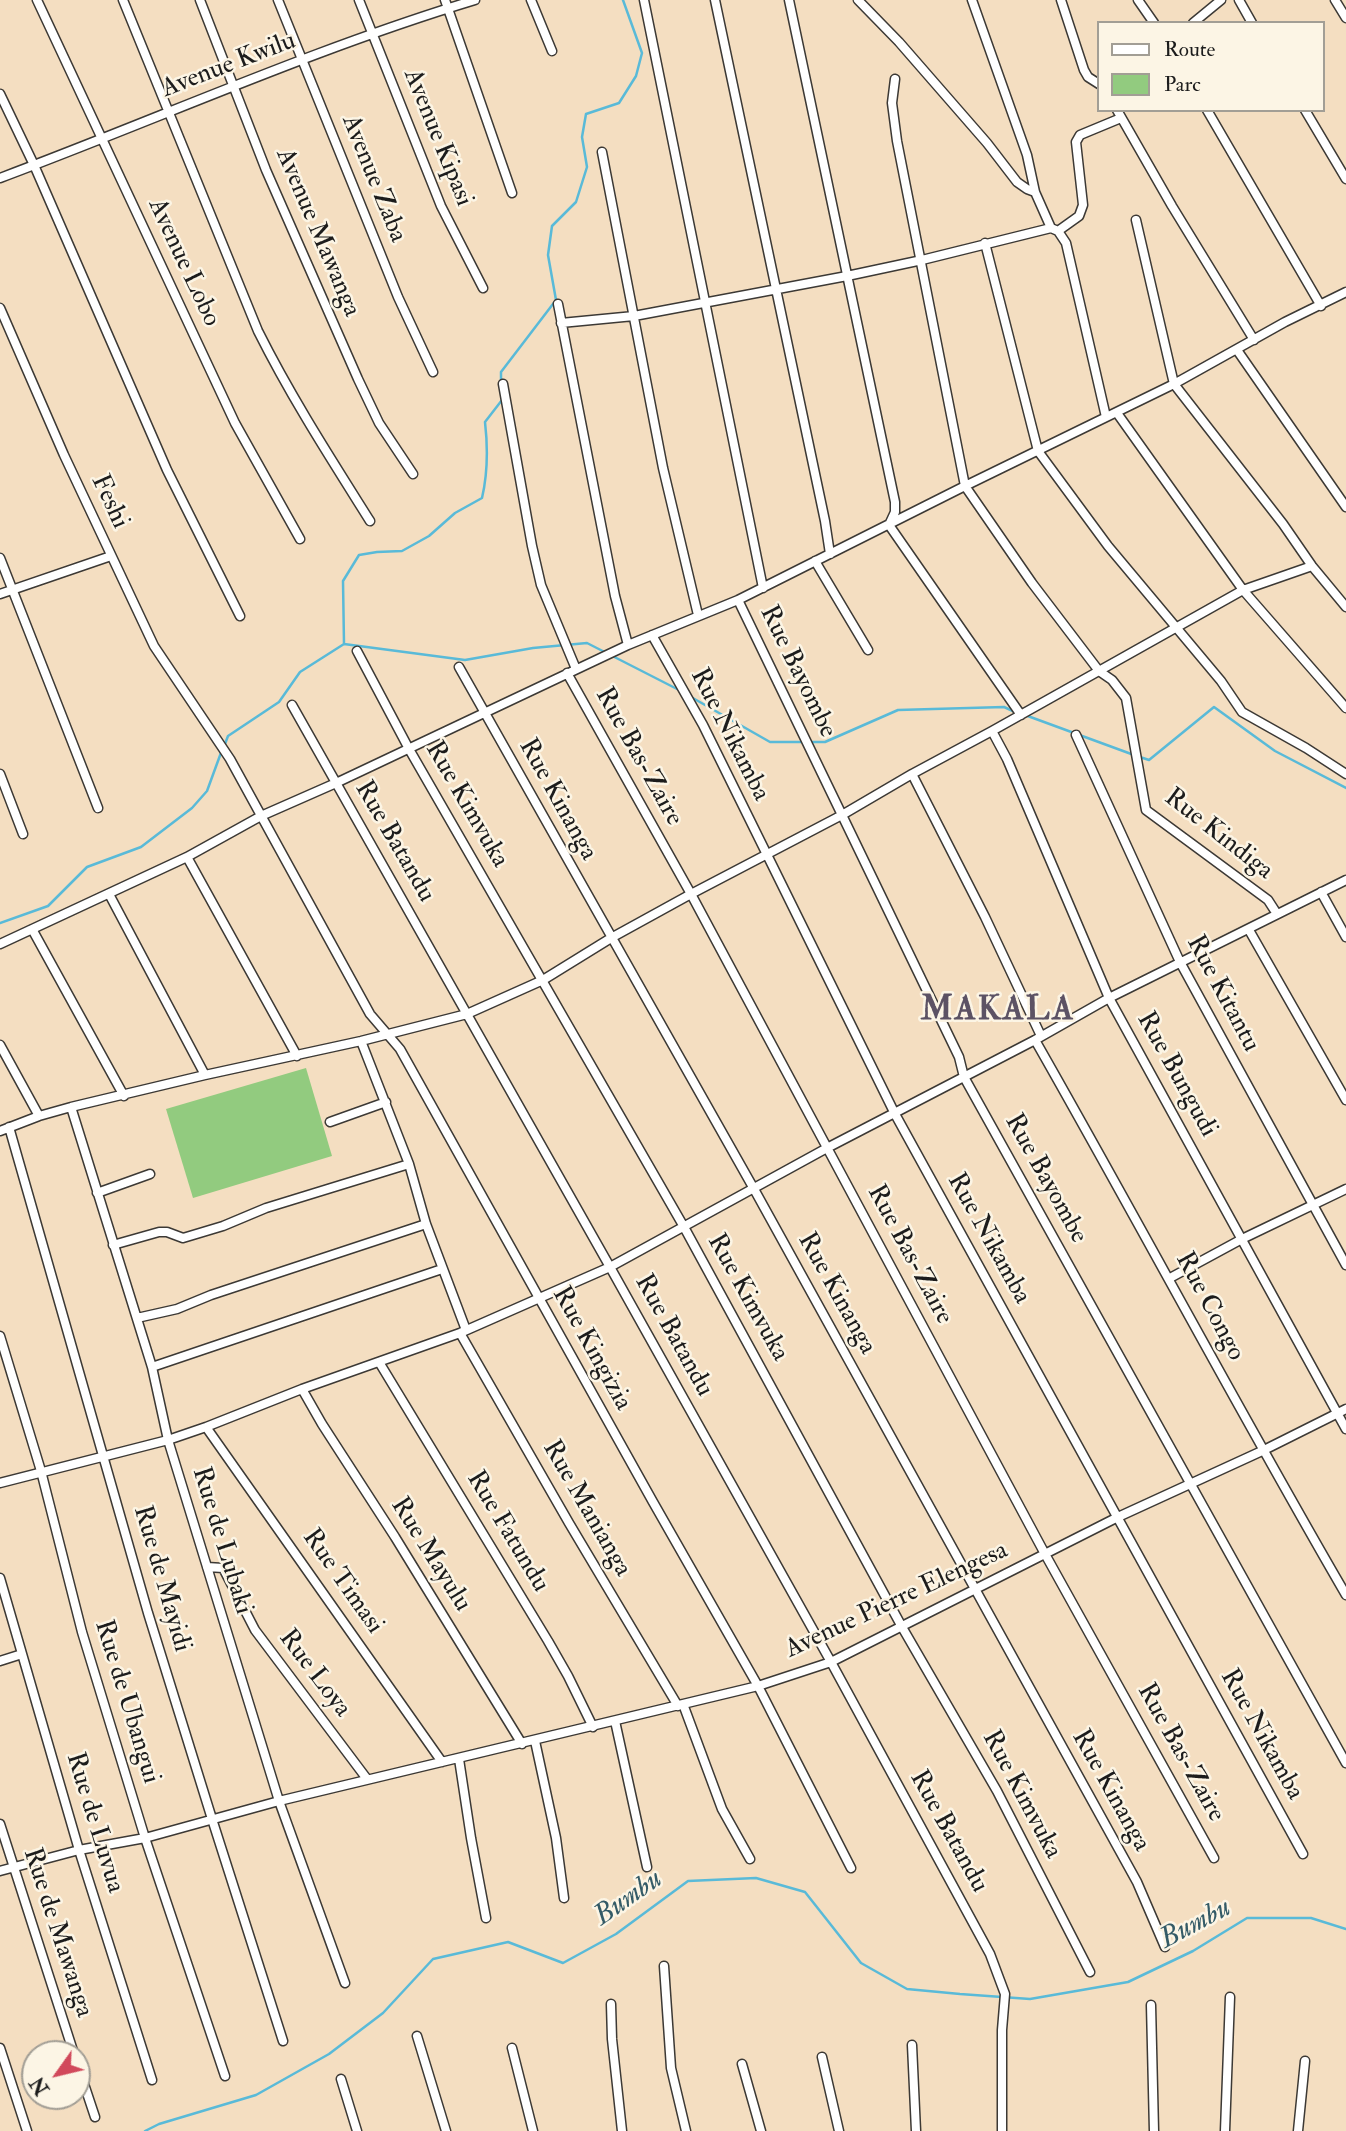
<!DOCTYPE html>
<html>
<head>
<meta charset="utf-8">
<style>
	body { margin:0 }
	#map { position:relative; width:1346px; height:2131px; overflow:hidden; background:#f4dec1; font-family:"IM FELL Double Pica",serif }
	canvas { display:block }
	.legend { position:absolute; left:1097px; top:21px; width:228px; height:91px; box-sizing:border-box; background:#fcf5e5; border:2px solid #a29e95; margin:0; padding:9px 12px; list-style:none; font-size:21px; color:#1c1c1c }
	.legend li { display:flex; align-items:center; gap:14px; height:35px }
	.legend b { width:35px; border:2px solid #a29e95 }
	.north { position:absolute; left:21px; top:2040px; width:70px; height:70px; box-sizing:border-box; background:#fcf5e5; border:2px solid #a29e95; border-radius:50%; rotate:236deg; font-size:19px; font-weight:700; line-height:28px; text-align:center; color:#1c1c1c }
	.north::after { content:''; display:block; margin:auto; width:24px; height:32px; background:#d1495b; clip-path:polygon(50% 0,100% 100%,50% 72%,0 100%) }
</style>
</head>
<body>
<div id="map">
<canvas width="1346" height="2131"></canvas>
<ul class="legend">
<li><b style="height:9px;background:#fff"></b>Route</li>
<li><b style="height:19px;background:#92cb7f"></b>Parc</li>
</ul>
<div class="north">N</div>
</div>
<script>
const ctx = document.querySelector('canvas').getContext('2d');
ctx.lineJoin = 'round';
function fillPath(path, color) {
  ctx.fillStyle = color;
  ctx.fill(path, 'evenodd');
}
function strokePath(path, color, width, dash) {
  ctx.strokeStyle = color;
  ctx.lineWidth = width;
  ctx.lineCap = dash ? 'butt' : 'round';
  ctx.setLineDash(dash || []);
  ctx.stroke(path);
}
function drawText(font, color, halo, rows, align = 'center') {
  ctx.font = font + ' "IM FELL Double Pica",serif';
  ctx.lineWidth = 5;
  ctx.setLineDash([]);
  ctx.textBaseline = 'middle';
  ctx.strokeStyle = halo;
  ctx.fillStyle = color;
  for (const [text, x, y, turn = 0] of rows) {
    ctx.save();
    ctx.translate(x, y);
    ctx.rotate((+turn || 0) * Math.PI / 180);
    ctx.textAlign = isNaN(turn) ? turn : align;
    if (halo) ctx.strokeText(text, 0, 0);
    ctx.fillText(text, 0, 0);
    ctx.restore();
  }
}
fillPath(new Path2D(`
	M306 1068 332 1156 193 1198 166 1109Z`), '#92cb7f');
strokePath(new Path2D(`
	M501 383V372L556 300 548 255 552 226 576 202 587 167 582 137 586 114 619 103 636 76 642 53 623 0
	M344 644 343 581 359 555 377 552 402 551 429 536 455 513 482 498C488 472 488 448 485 422L502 400
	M691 697 770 742H825L898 710 1004 707 1015 712
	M1025 715 1134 755
	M225 744 228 736 279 702 300 672 344 644 465 660 533 648 587 643 679 690
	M1140 757 1149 760 1214 707 1275 751 1346 788
	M0 923 48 906 87 867 141 847 192 808 207 791 222 750
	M145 2131 159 2124 256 2095 329 2054 383 2013 433 1959 508 1942 563 1963 616 1934 688 1881 756 1878 805 1892 861 1963 907 1989 960 1994 1030 1999 1128 1982 1193 1951 1247 1918H1311L1346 1929`), '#59bad8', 2.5);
const minor = new Path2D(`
	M37 0 235 423 300 539
	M123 0 258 331C291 397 331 459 370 521
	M200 0 266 170 358 379 379 423 413 474
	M278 0 398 297 433 372
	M359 0 441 206 483 288
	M445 0 512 193
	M531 0 552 51
	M644 0 763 588
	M715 0 825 521 830 554
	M789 0 895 502V512L889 525 1021 715
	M858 0 899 42 987 143 1017 182 1027 189 1035 192
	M972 0 1027 155 1035 192 1051 228 1058 231 1066 243 1106 417
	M1061 0 1084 70 1088 77 1099 84
	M1138 0 1154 23
	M1239 0 1252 23
	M1335 0 1346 18
	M1193 23 1221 0
	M895 79 892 103 897 141 965 486 1032 583 1099 671 1112 680 1126 698 1146 810 1268 900 1277 914
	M0 94 34 165 167 470 240 616
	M1117 110 1172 206 1254 340
	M1207 110 1321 306
	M1305 110 1346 179
	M602 152 663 468 698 615
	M0 178C158 119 313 49 475 0
	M1136 220 1174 384 1283 524 1312 566 1346 607
	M1058 231 1079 216 1083 205 1076 142 1080 135 1121 118
	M985 243 1038 451 1108 546 1221 681 1242 712 1306 748 1346 774
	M558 304 615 596 628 645
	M0 308 64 455 154 646 230 759 370 1014 400 1049 653 1502 758 1686 851 1868
	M561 323 634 316 847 276 922 260 1051 228
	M1237 350 1346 507
	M503 384 532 546 541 585 576 669
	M1117 413 1243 590 1346 708
	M0 558 98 808
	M815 561 868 650
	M0 594 111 556
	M738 600 959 1057 964 1077 1346 1763
	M652 635 703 725 895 1114 1303 1854
	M357 651 409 749 684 1227 902 1627 997 1791 1090 1972
	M459 667 754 1189 1137 1882 1165 1947
	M567 673 691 894 1045 1554 1214 1858
	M292 705 610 1267 831 1662 990 1954 1005 1994 1002 2030V2131
	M992 731 1007 759 1109 998 1346 1429
	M1076 735 1180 962 1346 1265
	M0 774 23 834
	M912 774 985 917 1041 1036
	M187 857 297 1056
	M1321 892 1346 937
	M109 894 205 1075
	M32 929 124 1096
	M1249 930 1346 1100
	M0 944 187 857 261 816 336 783 628 645 738 600 965 486 1174 384 1285 322 1346 292
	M1035 1040C1140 1224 1239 1411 1346 1595
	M361 1041 409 1164 426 1224 466 1330
	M0 1045 39 1116
	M71 1107 152 1367 168 1440 279 1801 345 1983
	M330 1122 386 1102
	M9 1127 148 1613 212 1819 283 2041
	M0 1131 39 1116 71 1107 205 1075 361 1041 467 1014 543 980 611 938 691 894 842 815 912 774 992 731 1243 590 1312 566
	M97 1193 150 1174
	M113 1245 159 1232H167L183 1238 223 1226 266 1208 409 1164
	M1170 1278 1242 1239 1346 1189
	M137 1318 177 1309 211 1295 426 1224
	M460 1333 569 1523 678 1706
	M0 1336 41 1471 82 1632 145 1838 225 2076
	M379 1362 548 1641 568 1676 593 1727
	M152 1367 442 1269
	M302 1389 322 1424 395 1537 522 1744
	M206 1427 442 1762
	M0 1483 168 1440 206 1427 302 1389 460 1333 610 1267 827 1148 1035 1040 1109 998 1346 880
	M207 1567 223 1568 255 1630 367 1779
	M0 1578 79 1850 152 2080
	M0 1661 22 1654
	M683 1704 722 1809 750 1859
	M615 1721 647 1867
	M535 1741 556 1838 564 1898
	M459 1759 471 1838 486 1918
	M0 1824 74 2054
	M0 1871 79 1850 145 1838 279 1801 758 1686 831 1662 1118 1517 1262 1451 1346 1409
	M664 1966 671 2068 686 2131
	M611 2004 612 2039 622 2131
	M1151 2005 1154 2131
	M417 2036 446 2131
	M912 2045 916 2131
	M0 2048 27 2131
	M512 2048 533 2131
	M822 2057 839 2131
	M77 2063 95 2117
	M742 2064 761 2131
	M341 2079 357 2131
	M1225 2131 1230 1997
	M1298 2131 1305 2061`);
strokePath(minor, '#3c3935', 11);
strokePath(minor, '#fff', 8);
drawText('26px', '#1c1c1c', '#fcf5e5', [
	["Avenue Kwilu",229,66,-21],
	["Avenue Kipasi",437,138,68],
	["Avenue Zaba",373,179,68],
	["Avenue Mawanga",317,233,67],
	["Avenue Lobo",183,263,65],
	["Feshi",109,502,65],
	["Rue Bayombe",797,672,64],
	["Rue Nikamba",729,735,63],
	["Rue Bas-Zaire",638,757,61],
	["Rue Kinanga",557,800,61],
	["Rue Kimvuka",466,805,60],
	["Rue Kindiga",1218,835,38],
	["Rue Batandu",394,842,60],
	["Rue Kitantu",1222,994,62],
	["Rue Bungudi",1176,1075,61],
	["Rue Bayombe",1045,1179,61],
	["Rue Nikamba",988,1239,61],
	["Rue Bas-Zaire",909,1255,62],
	["Rue Kinanga",836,1294,61],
	["Rue Kimvuka",747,1298,61],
	["Rue Congo",1209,1307,62],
	["Rue Batandu",673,1336,61],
	["Rue Kingizia",591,1349,61],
	["Rue Manianga",586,1509,60],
	["Rue Fatundu",507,1532,59],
	["Rue de Lubaki",221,1541,73],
	["Rue Mayulu",430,1555,58],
	["Rue de Mayidi",161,1579,74],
	["Rue Timasi",342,1582,55],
	["Avenue Pierre Elengesa",897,1601,-25],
	["Rue Loya",314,1674,53],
	["Rue de Ubangui",126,1702,73],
	["Rue Nikamba",1261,1735,61],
	["Rue Bas-Zaire",1180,1753,61],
	["Rue Kinanga",1110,1791,61],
	["Rue Kimvuka",1021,1795,62],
	["Rue de Luvua",94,1823,73],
	["Rue Batandu",948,1832,61],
	["Rue de Mawanga",57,1933,72]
]);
drawText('italic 28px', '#345b67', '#fcf5e5', [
	["Bumbu",629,1899,-35],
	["Bumbu",1196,1925,-28]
]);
ctx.letterSpacing = '2px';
drawText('bold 33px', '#5c5264', '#fcf5e5', [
	["MAKALA",998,1012]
]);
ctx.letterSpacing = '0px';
</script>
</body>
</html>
